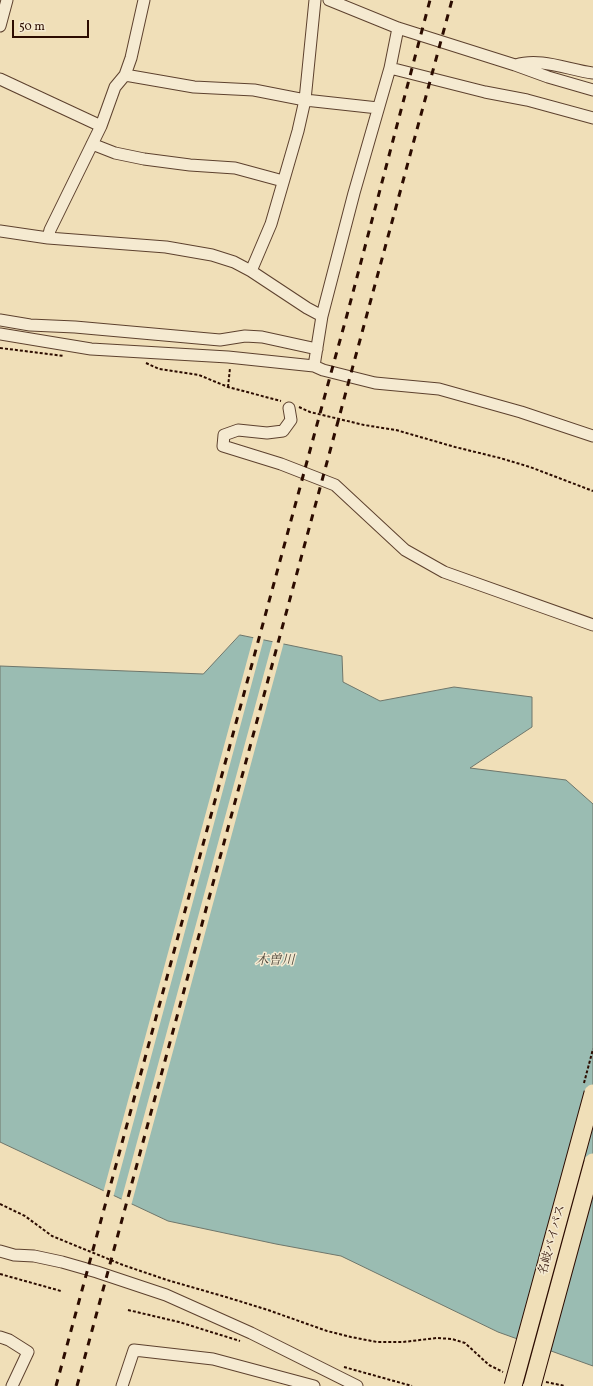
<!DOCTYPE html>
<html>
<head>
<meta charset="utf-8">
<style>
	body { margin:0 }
	#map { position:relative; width:593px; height:1386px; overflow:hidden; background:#f0dfb8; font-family:Vollkorn,serif }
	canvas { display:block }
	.scale { position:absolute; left:12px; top:20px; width:77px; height:18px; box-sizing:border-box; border:2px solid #2c0c00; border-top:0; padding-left:5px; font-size:12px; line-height:14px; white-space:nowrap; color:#2c0c00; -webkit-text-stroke:3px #f5ead1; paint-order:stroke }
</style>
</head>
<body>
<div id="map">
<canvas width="593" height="1386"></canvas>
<div class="scale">50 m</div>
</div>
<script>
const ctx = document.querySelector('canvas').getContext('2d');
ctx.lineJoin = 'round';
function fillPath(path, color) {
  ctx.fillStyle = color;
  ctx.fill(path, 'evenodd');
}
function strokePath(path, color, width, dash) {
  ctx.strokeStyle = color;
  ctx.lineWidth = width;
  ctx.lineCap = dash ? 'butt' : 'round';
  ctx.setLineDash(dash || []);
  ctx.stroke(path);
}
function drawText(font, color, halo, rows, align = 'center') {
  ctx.font = font + ' Vollkorn,"Noto Serif JP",serif';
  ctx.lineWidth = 3;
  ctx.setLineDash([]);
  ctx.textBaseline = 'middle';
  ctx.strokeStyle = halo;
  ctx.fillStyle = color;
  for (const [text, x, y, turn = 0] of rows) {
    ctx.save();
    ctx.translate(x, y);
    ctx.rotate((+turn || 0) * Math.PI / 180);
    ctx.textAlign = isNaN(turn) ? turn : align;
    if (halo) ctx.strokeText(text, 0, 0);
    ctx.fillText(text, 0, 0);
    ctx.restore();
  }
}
const water = new Path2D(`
	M240 635 342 656 343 682 380 701 454 687 532 697V727L470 768 566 780 593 804V1366L498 1332 341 1256 276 1244 168 1221 0 1142V666L203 674Z`);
fillPath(water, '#9abcb2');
strokePath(water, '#6e766b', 1);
fillPath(new Path2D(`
	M254 635 264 638 113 1198 103 1193Z
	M273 640 284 642 131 1206 121 1201Z`), '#f0dfb8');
const minor = new Path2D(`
	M329 0 398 28 515 65 548 77 593 90
	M0 26 7 0
	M516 65C540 57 569 70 593 73
	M390 68 485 92 527 100 593 118
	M125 75 194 87 254 90 305 100 378 108
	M0 79 101 126
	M92 144 115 153 144 159 190 165 235 168 283 181
	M0 231 48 238 166 247 212 255 234 262 251 271 307 308 322 316
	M48 238 50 230 101 126 115 87 125 75 131 58 144 0
	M251 271 271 224 298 131 305 100 315 0
	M0 320 30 325 75 327 220 340 245 336 262 337 317 349
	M0 334 91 349 228 357 314 366 323 370 375 383 439 389 521 412 593 436
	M314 366 322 316 354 193 390 68 398 28
	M289 408 291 420 283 431 267 433 238 430 224 435 223 446 281 464 335 485 405 550 444 572 593 625
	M0 1251 14 1255 34 1256 62 1262 97 1272 166 1295 251 1333 357 1386
	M0 1337 9 1340 28 1352 12 1386
	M122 1386 134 1350 213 1359 314 1386`);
strokePath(minor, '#5d412e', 13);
strokePath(new Path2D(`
	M0 348 64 356
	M146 363 159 369 199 375 228 387 281 401
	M228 387 230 368
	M299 407 310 412 364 425 396 430 455 447 500 458 530 467 593 491
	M0 1204 25 1216 52 1236 123 1265 167 1280 226 1297 268 1310 327 1331 351 1337 377 1342H403L437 1338 452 1339 465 1343 489 1365 503 1372
	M0 1274 61 1291
	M128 1310 179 1322 240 1341
	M344 1367 412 1386
	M546 1382 565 1386`), '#2c0c00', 2, [3, 2]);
strokePath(minor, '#f5ead1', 11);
strokePath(new Path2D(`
	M56 1386 334 362 347 315 430 0
	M77 1386 452 0`), '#2c0c00', 3, [7, 7]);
const highwayBridge = new Path2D(`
	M513 1386 593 1093
	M532 1386 593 1162`);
strokePath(highwayBridge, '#2c0c00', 19, []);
strokePath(new Path2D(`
	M584 1083 593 1049`), '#2c0c00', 2, [3, 2]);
strokePath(highwayBridge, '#f0dfb8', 17);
drawText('12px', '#2c0c00', '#f5ead1', [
	["名岐バイパス",553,1240,-75]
]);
drawText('italic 13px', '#524a3e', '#f5ead1', [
	["木曽川",275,962]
]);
</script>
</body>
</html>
